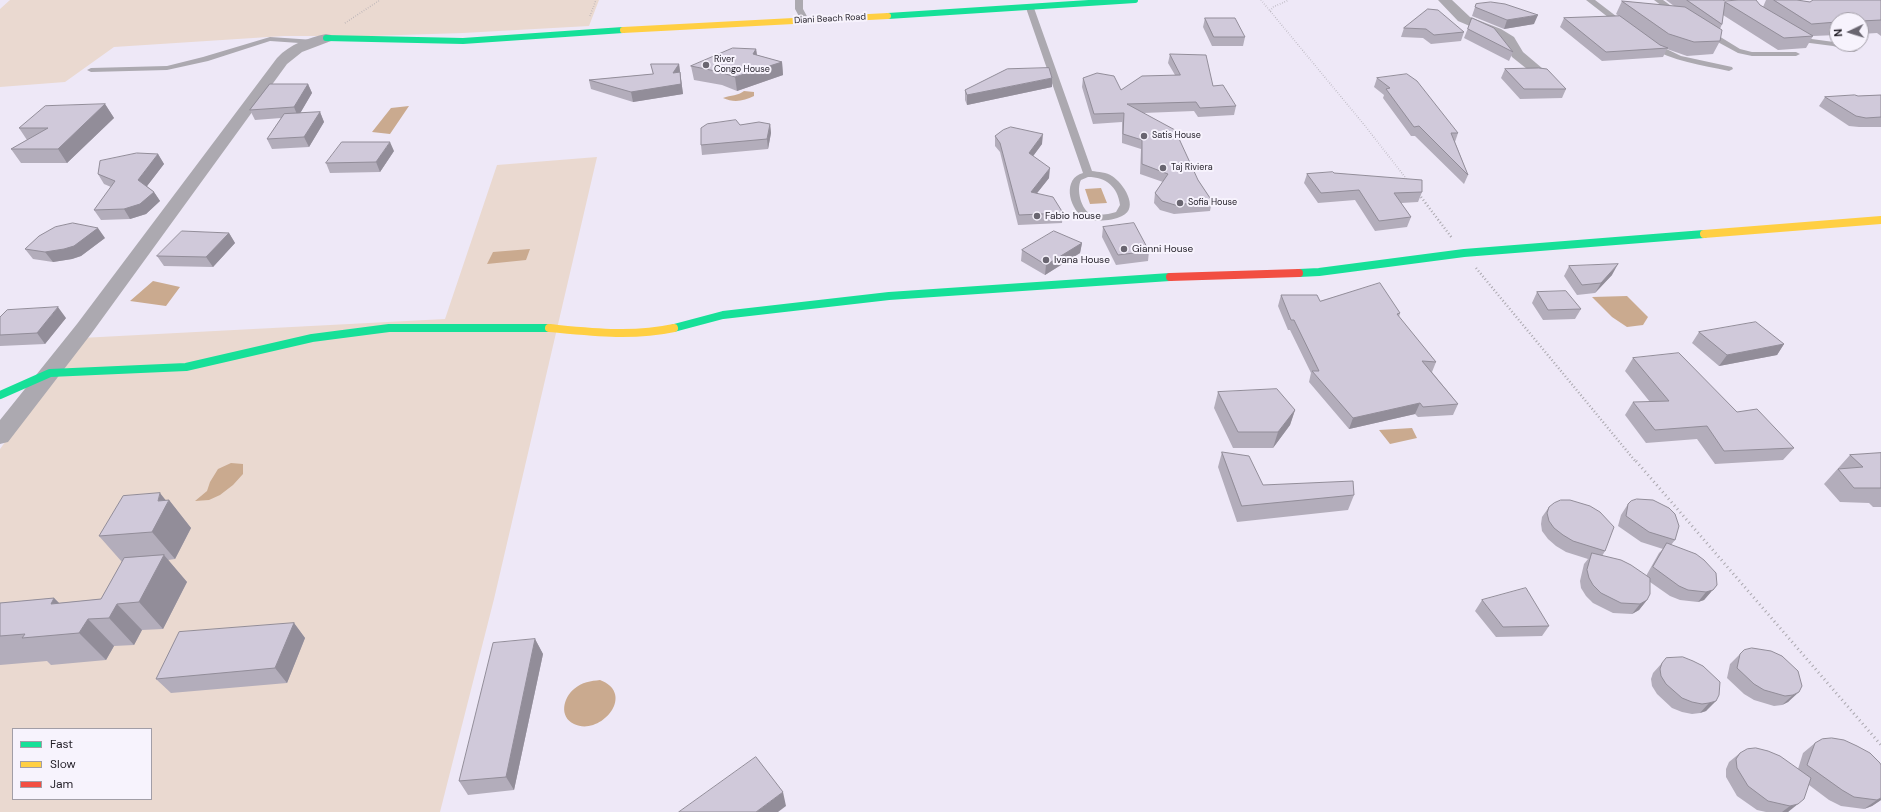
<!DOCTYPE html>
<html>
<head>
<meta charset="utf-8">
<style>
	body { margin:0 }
	#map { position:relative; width:1881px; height:812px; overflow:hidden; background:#eee8f7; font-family:"DM Sans",sans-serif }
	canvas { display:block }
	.legend { position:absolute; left:12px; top:728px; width:140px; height:72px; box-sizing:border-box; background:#f7f3fd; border:1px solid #a29ea7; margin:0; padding:5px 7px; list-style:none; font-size:12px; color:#221e27 }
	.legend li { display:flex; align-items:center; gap:8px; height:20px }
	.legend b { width:20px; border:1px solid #a29ea7 }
	.north { position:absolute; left:1829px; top:12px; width:40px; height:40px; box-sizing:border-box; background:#f7f3fd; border:1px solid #a29ea7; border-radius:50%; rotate:266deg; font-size:11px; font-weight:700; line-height:16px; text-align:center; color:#221e27 }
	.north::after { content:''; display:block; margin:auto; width:14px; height:18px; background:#696570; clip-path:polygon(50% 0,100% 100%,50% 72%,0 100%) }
</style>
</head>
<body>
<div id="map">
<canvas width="1881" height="812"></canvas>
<ul class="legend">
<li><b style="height:5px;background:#16e098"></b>Fast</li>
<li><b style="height:5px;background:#ffcf43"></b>Slow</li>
<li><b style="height:5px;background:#f24e42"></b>Jam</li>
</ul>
<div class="north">N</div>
</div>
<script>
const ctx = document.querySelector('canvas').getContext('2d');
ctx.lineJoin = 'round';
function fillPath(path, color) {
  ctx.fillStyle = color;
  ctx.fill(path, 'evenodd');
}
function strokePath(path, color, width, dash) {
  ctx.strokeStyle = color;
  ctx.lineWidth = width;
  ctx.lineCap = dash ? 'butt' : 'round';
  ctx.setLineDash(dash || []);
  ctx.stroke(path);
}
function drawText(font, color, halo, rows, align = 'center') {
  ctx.font = font + ' "DM Sans",sans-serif';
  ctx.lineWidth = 4;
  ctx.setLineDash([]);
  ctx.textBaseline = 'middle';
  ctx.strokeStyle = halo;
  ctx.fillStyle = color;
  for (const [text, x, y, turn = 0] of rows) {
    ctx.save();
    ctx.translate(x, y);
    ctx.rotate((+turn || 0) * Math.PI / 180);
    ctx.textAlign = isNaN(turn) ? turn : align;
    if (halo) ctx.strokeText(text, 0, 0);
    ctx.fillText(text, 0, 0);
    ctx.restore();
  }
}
fillPath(new Path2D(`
	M10 0H599L589 26 463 33 370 36H284L114 47 65 82 0 87V9Z
	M597 157 494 599 440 812H0V449L81 338 445 319 497 165ZM13 729H151V799H13Z`), '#ead9d0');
fillPath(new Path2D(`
	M744 91 754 92V96C744 101 734 103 723 98 731 95 738 96 744 91Z
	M409 106 390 134 372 132 391 108Z
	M1101 188 1107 203 1090 204 1085 189Z
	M530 249 526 260 487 264 493 252Z
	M153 281 180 287 166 306 130 301Z
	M1627 296 1648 317 1643 325 1627 327 1612 317 1592 297Z
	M1412 428 1417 438 1390 444 1379 430Z
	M231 463 243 464V474L233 485 220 495 209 500 195 501 207 491 210 482 218 469Z
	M600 680C637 694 600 737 574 724 559 717 563 698 574 689 582 682 591 681 600 680Z`), '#caaa8f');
strokePath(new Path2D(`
	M1261 0 1366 127 1408 181
	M1270 11 1273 7 1289 0
	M590 16 596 0
	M345 23 380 0
	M1418 194 1421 198`), '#aaa7ae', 1.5, [0.5, 2]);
strokePath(new Path2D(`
	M1421 197 1452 238
	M1476 268 1636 462`), '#aaa7ae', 2.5, [1, 2.5]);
strokePath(new Path2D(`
	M1636 461 1881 745`), '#aaa7ae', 3, [1, 3.5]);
fillPath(new Path2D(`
	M795 0H803V9L809 20 808 22 801 20 795 9Z
	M1586 0H1595L1629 26 1622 28Z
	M1654 0H1663L1681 13 1674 15Z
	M1027 6 1034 8 1092 171C1098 172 1107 172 1112 176 1123 183 1140 208 1122 216 1112 221 1092 223 1083 217 1068 207 1063 178 1083 173L1026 8ZM1088 177C1106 177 1118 187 1120 205L1116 212C1110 214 1099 216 1091 214 1081 210 1076 189 1081 180Z
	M1703 30H1709L1740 49 1752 52H1796L1800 54 1796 56H1752L1738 53 1703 34Z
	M1792 34H1798L1804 38 1834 42 1858 50 1854 52 1833 46 1802 42 1792 38Z
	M270 37 314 40 318 42 314 44 270 41 208 61 167 70 91 72 87 70 91 68 167 66 203 57Z
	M1648 43H1654L1681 56 1732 67 1733 69 1729 71C1701 65 1673 61 1648 47Z`), '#aca9b0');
fillPath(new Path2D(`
	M1438 0H1452L1470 17 1501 29 1514 37 1523 52 1549 74 1547 77H1537L1512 57 1507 47 1498 38 1458 21Z
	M326 34 331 35 333 38 331 41 302 52 287 64 91 334 8 442 0 444V420L77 324 277 58C290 44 308 38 326 34Z`), '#aca9b0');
strokePath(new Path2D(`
	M888 16 1135 0
	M326 38 463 41 623 30`), '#16e098', 6);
strokePath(new Path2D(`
	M1299 273 1319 272 1464 253 1704 234
	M674 328 723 315 889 296 1170 277
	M0 395 50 373 186 367 312 338 389 328H549`), '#16e098', 8);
strokePath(new Path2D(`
	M623 30 888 16`), '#ffcf43', 6);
strokePath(new Path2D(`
	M1704 234 1881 220
	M549 328C591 332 632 337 674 328`), '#ffcf43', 8);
strokePath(new Path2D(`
	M1170 277 1299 273`), '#f24e42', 8);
fillPath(new Path2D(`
	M1666 0H1723L1725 1 1760 5 1763 7 1766 0H1797L1810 2 1881 0V36L1877 33 1861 34V20H1837V35L1813 36 1806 48 1778 50 1723 15 1722 24 1720 29V41L1713 54 1687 56 1667 49 1663 57 1602 61 1560 27 1564 18 1619 16 1616 14 1622 1 1674 6Z
	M1476 4 1534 24 1504 29 1472 16Z
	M1428 9 1464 32 1461 41 1431 44 1423 38 1401 37 1404 28Z
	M1205 18 1245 37 1243 46H1212L1203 27Z
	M1472 18 1513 52 1509 61 1464 38Z
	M756 49 757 55 782 62 783 75 737 91 722 85 694 80 691 66Z
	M1170 54 1213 86 1236 106 1234 115 1198 117 1194 111 1143 113 1198 180 1212 201 1210 211 1174 214 1160 210 1154 203 1155 193 1163 182 1140 174 1141 149 1122 143V122L1093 124 1082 87 1083 78 1121 90 1175 75 1168 63Z
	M651 64H679L683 94 633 102 591 89 589 80 653 74Z
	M1505 69 1566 89 1562 98 1520 99 1501 78Z
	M1377 78 1458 133 1455 142 1468 175 1464 184 1415 136H1411L1383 98 1384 95 1374 87Z
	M308 84 312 93 300 113 320 112 324 122 309 147 272 149 267 139 281 118 255 120 250 110Z
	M1052 87 967 105 965 100V90Z
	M1881 95V127H1859L1849 126 1819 106 1825 97 1858 96Z
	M105 104 114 118 67 163H21L11 149 27 140 19 128Z
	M770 124 771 133 768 149 702 155 701 145 740 125Z
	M995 136 1042 144 1033 156 1049 178 1037 193 1063 213 1062 223 1018 225 1000 152 995 146Z
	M394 151 380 172 330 173 326 163Z
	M158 154 164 164 147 186 154 192 160 201 146 214 130 219 101 220 94 210 111 187 104 184 98 174Z
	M1334 173 1422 192 1418 202 1401 203 1411 217 1407 227 1375 231 1355 200 1318 203 1304 183 1307 174Z
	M1103 227 1149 251 1148 261 1116 265 1102 237Z
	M229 233 235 243 213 267 164 266 157 256Z
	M105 238 81 256 72 259 53 262 33 259 25 249Z
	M1082 243 1080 253 1045 275 1021 261 1022 250Z
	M1569 266 1612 275 1595 293 1577 295 1564 276Z
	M1537 292 1581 309 1575 319 1543 320 1532 303Z
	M1281 295 1320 301 1400 313 1399 317 1436 362 1432 372 1458 404 1453 415 1418 417 1415 414 1349 429 1309 382 1311 373 1290 330H1288L1278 306Z
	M0 317 66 318 45 344 0 346Z
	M1699 332 1784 344 1777 355 1719 366 1692 343Z
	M1633 358 1737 412 1794 448 1783 460 1715 464 1697 439 1646 443 1625 415 1633 402H1650L1625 371Z
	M1218 392 1295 410 1290 425 1273 448H1233L1214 408Z
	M1222 452 1263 485 1354 495 1348 510 1237 522 1218 467Z
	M1881 453V507H1873L1869 503 1840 502 1824 484 1850 455Z
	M165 500H169L191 528 175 559 168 560 187 582 163 629 142 630 134 645 114 646 106 660 51 665 47 661 0 665V603L54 598 59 603 101 599 122 562 99 536Z
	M1628 504 1675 540 1671 545 1717 585 1704 600 1698 602 1680 600 1670 596 1650 582 1647 600 1639 610 1632 614 1613 613 1593 603 1586 596 1581 588 1580 581 1584 564 1588 559 1566 552 1556 546 1548 539 1542 531 1541 524 1542 517 1549 507 1605 551 1602 556 1646 576 1659 553 1663 549 1641 542 1618 526 1621 515Z
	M1482 600 1549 626 1542 636 1496 637 1475 611Z
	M294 623 305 638 287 683 171 693 156 679Z
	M535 639 543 654 514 790 468 795 459 781Z
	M1744 650 1802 686 1788 702 1782 705 1774 706 1754 700 1744 694 1727 678 1730 664Z
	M1662 663 1720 682 1706 711 1700 713 1692 714 1682 712 1672 708 1657 694 1652 686 1651 679 1653 673Z
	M1815 743 1881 800 1872 806 1864 809 1841 806 1829 800 1809 785 1788 812H1766L1757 810 1737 796 1726 777V769L1729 762 1740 753 1798 769 1803 753Z`), '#b3adbb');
fillPath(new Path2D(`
	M1538 15 1534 24 1504 29 1507 20Z
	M756 49 758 63 753 54Z
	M782 62 783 75 737 91 735 77Z
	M679 64 683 94 633 102 631 92 673 73Z
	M1052 78V87L967 105V95Z
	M308 84 312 93 298 117 294 107Z
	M105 104 114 118 67 163 58 149Z
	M320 112 324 122 309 147 304 137Z
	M770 124 771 133 768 149 767 139Z
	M1043 134 1042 144 1028 163 1029 153Z
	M390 142 394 151 380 172 376 162Z
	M158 154 164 164 144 190 138 180Z
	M1050 168 1049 178 1030 202 1031 192Z
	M154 192 160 201 146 214 130 219 124 209Z
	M98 228 105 238 81 256 72 259 53 262 45 252Z
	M229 233 235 243 213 267 206 257Z
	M1082 243 1080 253 1045 275 1046 265Z
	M1618 264 1612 275 1595 293 1601 283Z
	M58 307 66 318 45 344 37 333Z
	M1784 344 1777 355 1719 366 1727 355Z
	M1420 403 1415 414 1349 429 1353 418Z
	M1295 410 1290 425 1273 448 1278 432Z
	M160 493 168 503 169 500 191 528 175 559 152 532Z
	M164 555 187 582 163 629 139 602Z
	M1717 585 1704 600 1698 602 1706 592Z
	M54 598 81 625 51 604Z
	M1647 600 1639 610 1632 614 1640 604Z
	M117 604 142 630 134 645 109 618Z
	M88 619 114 646 106 660 79 633Z
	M294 623 305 638 287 683 275 668Z
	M535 639 543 654 514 790 506 777Z
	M1799 692 1788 702 1782 705 1793 695Z
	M1716 701 1706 711 1700 713 1709 703Z
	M783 792 786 806 778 812H756Z
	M1881 798V800L1872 806 1864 809 1877 800Z
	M1798 804 1788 812H1782L1790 806Z`), '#928d99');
const building = new Path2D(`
	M1687 0H1723L1725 1 1738 0H1756L1760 5 1813 36 1784 38 1725 2 1722 24Z
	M1774 0H1797L1810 2 1813 0H1881V20L1861 21V20H1837V22L1812 24Z
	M1622 1 1685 7 1722 30 1720 41 1694 42 1669 34Z
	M1491 2 1505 4 1538 15 1507 20 1475 7 1476 4Z
	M1428 9 1438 10 1464 32 1434 35 1426 29 1404 28Z
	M1620 16 1660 45 1668 48 1606 52 1564 18Z
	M1205 18H1235L1245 37H1214Z
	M1472 18 1494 28 1513 52 1468 29Z
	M733 48 756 49 753 54 782 62 735 77 720 72 691 66Z
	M1170 54 1206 55 1213 86 1223 85 1236 106 1200 108 1196 102 1127 104 1175 130 1198 180 1212 201 1175 205 1162 201 1155 193 1168 174 1142 164V140L1123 134 1124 113 1094 114 1083 78 1097 73 1114 76 1121 90 1142 76 1180 75Z
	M651 64H679L673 73 680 72 681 84 631 92 589 80 653 74Z
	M1049 68 1052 78 967 95 965 90 1007 69Z
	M1539 68 1547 69 1566 89H1524L1505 69Z
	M1407 74 1417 81 1458 133H1451L1468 175 1419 126 1414 127 1386 89 1390 88 1377 78Z
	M270 84H308L294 107 250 110Z
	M1855 95 1858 96 1881 95V117L1866 118 1856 116 1825 97Z
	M105 104 58 149H11L48 128H19L45 106Z
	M320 112 304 137 267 139 284 114Z
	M736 120 740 125 759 122 770 124 767 139 701 145V128L707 124Z
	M1011 127 1043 134 1029 153 1050 168 1031 192 1053 197 1063 213 1019 215 1000 143 995 136 1003 130Z
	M342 142H390L376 162 326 163Z
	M137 153 158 154 138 180 154 192 140 204 124 209 94 210 115 181 98 174 100 161Z
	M1333 172 1334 173 1422 180V192L1394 193 1411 217 1379 221 1359 190 1321 193 1307 174Z
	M73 223 98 228 74 246 64 249 45 252 25 249 39 236 55 227Z
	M1134 223 1149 251 1118 255 1103 227Z
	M182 231 229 233 206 257 157 256Z
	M1054 231 1082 243 1046 265 1022 250Z
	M1618 264 1601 283 1582 285 1569 266Z
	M1380 283 1400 313 1397 314 1436 362 1422 361 1458 404 1423 407 1420 403 1353 418 1312 371H1319L1294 320H1291L1281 295H1317L1320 301Z
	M1566 291 1581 309 1548 310 1537 292Z
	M58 307 37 333 0 335V317L7 310Z
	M1756 322 1784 344 1727 355 1699 332Z
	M1679 353 1737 412 1757 409 1794 448 1724 451 1707 426 1655 430 1633 402 1669 401 1633 358Z
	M1277 389 1295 410 1278 432H1238L1218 392Z
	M1222 452 1249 456 1263 485 1353 481 1354 495 1242 506Z
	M1881 453V488H1854L1838 469 1863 467 1850 455Z
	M160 493 158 501 169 500 152 532 99 536 123 496Z
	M1637 499 1653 500 1669 508 1675 514 1679 526 1675 540 1649 532 1626 516 1628 504 1631 501Z
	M1561 500H1570L1590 506 1600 512 1614 527 1605 551 1573 541 1563 535 1554 528 1549 521 1547 513 1549 507 1554 503Z
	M1667 543 1696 554 1704 560 1716 573 1717 585 1713 590 1706 592 1688 590 1679 586 1653 567Z
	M1592 553 1621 560 1631 565 1650 578V594L1647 600 1640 604 1621 603 1601 593 1593 585 1589 578 1587 570Z
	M164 555 139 602 117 604 109 618 88 619 79 633 22 638 25 634 0 636V603L54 598 51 604 101 599 124 558Z
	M1526 588 1549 626 1503 627 1482 600Z
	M294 623 275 668 156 679 179 632Z
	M535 639 506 777 459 781 493 643Z
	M1752 648 1771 651 1782 656 1798 671 1802 686 1799 692 1793 695 1785 696 1764 690 1754 684 1737 668 1740 654 1744 650Z
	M1683 657 1693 661 1703 666 1720 682 1719 695 1716 701 1709 703 1702 704 1692 702 1682 698 1666 684 1661 676 1660 669 1662 663 1666 658Z
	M1832 738 1844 740 1857 746 1870 753 1880 763 1881 765V798L1877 800 1854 797 1842 790 1807 765 1815 743 1822 739Z
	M1756 748 1768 751 1780 756 1811 778 1804 799 1798 804 1790 806 1768 801 1748 786 1737 768 1736 759 1740 753 1747 749Z
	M756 757 783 792 756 812H679Z`);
fillPath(building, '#d0c9da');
strokePath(building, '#928d99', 1);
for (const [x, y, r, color] of [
	[706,65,4,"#696570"],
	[1144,136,4,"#696570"],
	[1163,168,4,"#696570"],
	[1180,203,4,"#696570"],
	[1037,216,4,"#696570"],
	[1124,249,4,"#696570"],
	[1046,260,4,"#696570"]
]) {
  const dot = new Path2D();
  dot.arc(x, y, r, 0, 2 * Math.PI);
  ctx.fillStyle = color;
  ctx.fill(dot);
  strokePath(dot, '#f7f3fd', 1.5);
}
drawText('9px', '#221e27', '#f7f3fd', [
	["Diani Beach Road",830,19,-3]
]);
drawText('9px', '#221e27', '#f7f3fd', [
	["River",714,60],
	["Congo House",714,70],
	["Satis House",1152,136],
	["Taj Riviera",1171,168],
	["Sofia House",1188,203]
], 'left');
drawText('10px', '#221e27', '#f7f3fd', [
	["Fabio house",1045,216],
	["Gianni House",1132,249],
	["Ivana House",1054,260]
], 'left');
</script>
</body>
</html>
